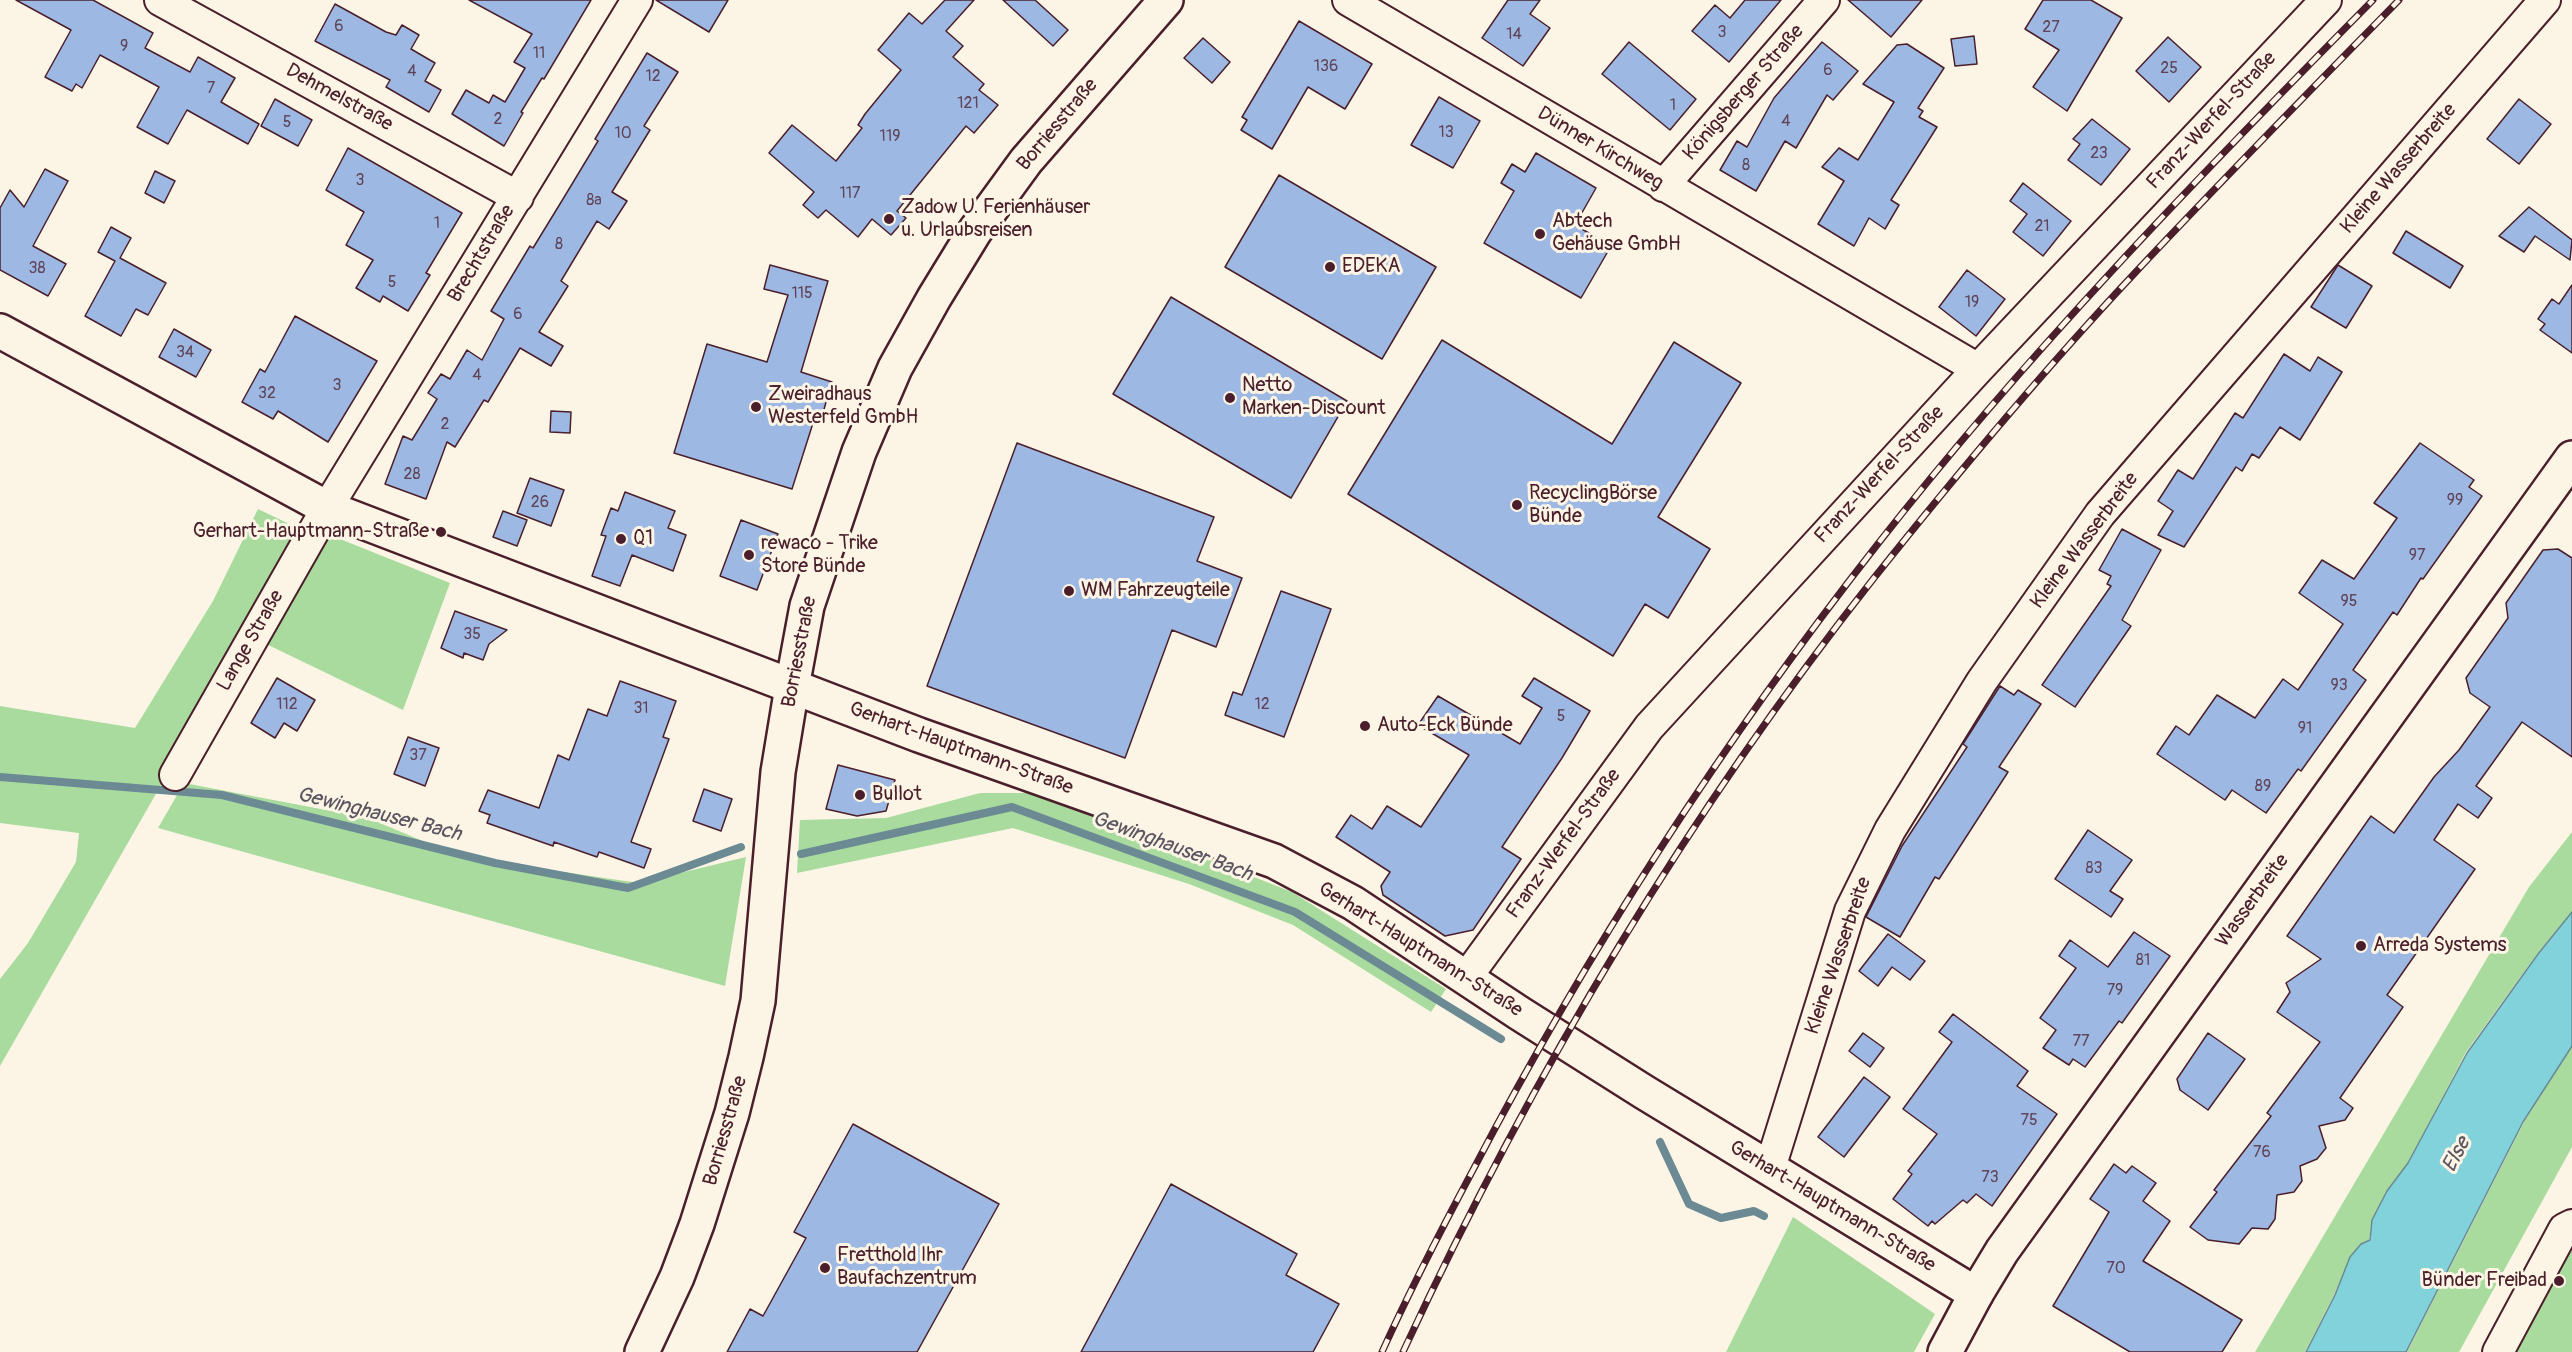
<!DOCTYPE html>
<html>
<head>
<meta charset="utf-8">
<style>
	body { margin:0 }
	canvas { display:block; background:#fcf5e5 }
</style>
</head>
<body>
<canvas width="2572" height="1352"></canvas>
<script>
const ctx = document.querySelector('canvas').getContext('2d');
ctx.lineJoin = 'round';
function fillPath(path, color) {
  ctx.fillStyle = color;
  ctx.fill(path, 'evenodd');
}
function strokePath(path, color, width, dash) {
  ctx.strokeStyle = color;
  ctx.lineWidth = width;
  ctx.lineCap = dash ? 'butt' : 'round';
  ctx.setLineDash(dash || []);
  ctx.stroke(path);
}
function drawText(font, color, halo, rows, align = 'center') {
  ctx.font = font + ' Pangolin,sans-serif';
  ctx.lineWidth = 6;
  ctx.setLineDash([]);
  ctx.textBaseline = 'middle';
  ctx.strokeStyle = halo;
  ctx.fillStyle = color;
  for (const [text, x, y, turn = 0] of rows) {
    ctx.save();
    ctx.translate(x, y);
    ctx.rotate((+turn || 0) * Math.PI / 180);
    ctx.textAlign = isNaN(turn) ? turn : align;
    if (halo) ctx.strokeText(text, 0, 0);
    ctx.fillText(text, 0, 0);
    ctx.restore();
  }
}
fillPath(new Path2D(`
	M258 509 306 532 0 1066V979L28 943 76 862 79 833 0 823V706L135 728 213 601Z
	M325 533 450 583 403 710 262 642Z
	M184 783 368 818 437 847 496 862 639 883 746 857 725 986 158 828Z
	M980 793H1040L1292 892 1446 989 1431 1012 1293 925 1189 884 1013 828 797 873 800 820 886 818Z
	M2572 832V912L2537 954 2466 1052 2408 1163 2387 1191 2372 1220 2369 1240 2361 1244 2350 1257 2334 1295 2305 1352H2255L2529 887Z
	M2572 1046V1147L2459 1352H2407L2524 1122Z
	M1793 1217 1935 1314 1914 1352H1726Z
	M2572 1240V1352H2507Z`), '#a8db9d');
const water = new Path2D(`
	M2572 912V1046L2523 1122 2406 1352H2306L2335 1295 2350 1257 2361 1244 2370 1240 2372 1220 2387 1191 2408 1163 2467 1053 2538 954Z`);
fillPath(water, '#81d2da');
strokePath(water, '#6b8a94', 1.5);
strokePath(new Path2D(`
	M0 777 222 795 495 863 628 888 741 847
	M801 854 1012 807 1295 912 1501 1039
	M1660 1142 1689 1204 1721 1218 1754 1211 1764 1216`), '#6b8a94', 8);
const building = new Path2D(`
	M16 0H93L153 33 145 48 190 72 198 57 235 78 221 102 259 124 248 144 187 110 168 144 137 127 159 87 100 55 82 88 76 84 72 91 45 77 71 30Z
	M469 0H591L544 79 542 78 521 112 523 113 504 146 452 114 466 90 489 103 493 95 505 102 525 68 514 62 532 34Z
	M656 0H728L709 32Z
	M945 0H974L946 31 963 46 953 57 984 84 979 90 998 105 974 133 966 126 897 211 906 218 891 235 872 219 858 237 826 210 818 218 803 205 814 192 769 153 792 125 836 161 862 128 858 125 865 114 901 70 878 50 909 13 922 24Z
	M1003 0H1035L1068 30 1053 46Z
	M1508 0H1540L1530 14 1550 28 1523 66 1482 38Z
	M1745 0H1781L1729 62 1692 31 1715 5 1730 18Z
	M1848 0H1922L1891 37Z
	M2043 0H2091L2122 18 2067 111 2033 87 2059 50 2025 29Z
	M335 4 386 32 396 35 402 25 419 35 411 49 435 63 425 81 441 90 429 112 386 87 390 80 315 41Z
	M1299 21 1372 64 1345 109 1308 87 1272 149 1241 130 1247 120 1242 117Z
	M1974 36 1977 64 1955 66 1951 39Z
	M2168 37 2201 67 2169 102 2136 71Z
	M1203 38 1230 62 1212 83 1184 58Z
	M1629 42 1696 99 1670 130 1602 74Z
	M1822 42 1858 71 1833 100 1827 95 1796 148 1785 141 1756 191 1720 170 1737 141 1747 147 1774 98Z
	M1907 44 1944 68 1918 108 1923 111 1919 117 1937 127 1891 200 1899 205 1885 229 1869 218 1854 246 1818 224 1844 181 1822 167 1839 148 1858 160 1894 102 1863 84 1897 45Z
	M647 53 678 72 644 126 650 130 612 192 627 201 609 229 597 221 561 281 568 286 539 332 563 346 551 366 520 348 488 402 484 400 455 447 447 442 426 499 385 484 403 436 412 440 437 399 428 393 441 374 450 379 467 350 482 360 504 319 491 311 530 246 533 248 563 199 598 141 595 139Z
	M1439 97 1480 121 1453 168 1411 145Z
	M275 99 312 120 298 146 261 126Z
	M2519 99 2551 124 2519 164 2487 139Z
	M2092 119 2130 149 2101 185 2068 160 2080 144 2073 139Z
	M348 148 462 213 426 273 430 275 408 311 383 296 380 302 356 288 373 260 346 245 364 212 326 190Z
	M1536 153 1596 188 1575 225 1611 246 1581 298 1484 243 1514 191 1501 183 1512 164 1525 172Z
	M45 169 68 181 33 246 66 264 48 296 0 270V208L10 190 24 207Z
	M155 171 175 181 164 203 145 193Z
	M1279 175 1436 267 1382 359 1225 267Z
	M2023 183 2071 221 2043 256 2013 232 2027 214 2010 201Z
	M2529 207 2572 240 2570 260 2535 236 2524 252 2499 236Z
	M111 227 131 238 120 258 166 283 148 315 136 309 121 336 85 316 115 261 98 252Z
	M2406 231 2463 266 2450 288 2393 253Z
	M770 265 828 281 801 372 832 382 822 416 814 420 792 489 674 453 707 344 767 362 788 295 764 289Z
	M2338 265 2372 286 2346 328 2311 307Z
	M1967 270 2005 299 1976 336 1939 307Z
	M2572 285V353L2540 330 2545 324 2538 319 2552 299 2559 304Z
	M1171 297 1347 401 1291 498 1113 394Z
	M295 316 377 361 328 442 278 411 273 419 242 402 260 369 265 372Z
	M174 329 211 350 196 377 159 357Z
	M1442 340 1612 444 1674 342 1741 383 1658 517 1710 549 1668 618 1645 604 1613 656 1348 494Z
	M2284 354 2310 371 2318 357 2342 372 2300 440 2280 427 2259 458 2252 454 2242 471 2236 467 2184 547 2158 535 2173 511 2158 501 2178 470 2193 479 2235 413 2243 418Z
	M551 411 571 412 570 433 550 432Z
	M1017 443 1214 517 1197 561 1242 578 1216 647 1172 630 1125 758 927 686Z
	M2420 443 2474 480 2469 487 2482 496 2423 579 2421 578 2397 615 2393 612 2353 670 2366 680 2301 771 2298 769 2266 813 2232 790 2225 800 2157 754 2176 726 2189 735 2217 695 2255 718 2283 679 2298 690 2343 624 2299 593 2322 560 2354 579 2397 518 2374 503Z
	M530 478 564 490 551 526 517 513Z
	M625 492 675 511 668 528 686 535 673 571 632 555 620 586 592 576 606 536 601 535 611 508 618 511Z
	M503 511 527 520 517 546 493 537Z
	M741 520 778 534 757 590 720 576Z
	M2122 529 2161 550 2122 620 2131 626 2075 707 2042 685 2111 586 2107 584 2111 576 2099 570Z
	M2558 549 2572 558V757L2522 722 2476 786 2492 798 2478 818 2458 804 2434 840 2475 869 2387 995 2403 1007 2340 1098 2353 1108 2345 1120 2319 1126 2326 1148 2317 1159 2300 1166 2302 1181 2294 1192 2277 1195 2275 1219 2268 1229 2252 1228 2239 1244 2208 1240 2190 1227 2217 1192 2214 1190 2271 1116 2267 1113 2320 1042 2277 1012 2290 992 2286 983 2321 959 2287 936 2371 816 2394 833 2434 777 2459 750 2490 707 2470 693 2466 678 2508 618 2506 603 2543 550Z
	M1281 591 1331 609 1284 737 1225 715 1233 692 1242 695Z
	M455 611 507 630 489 644 483 660 464 653 463 658 441 648Z
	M277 678 315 700 297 731 284 723 275 738 251 723Z
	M1534 678 1590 711 1562 758 1502 847 1521 859 1473 930 1445 936 1383 895 1381 886 1390 872 1336 837 1351 815 1372 829 1387 806 1421 827 1469 755 1418 725 1438 696 1520 744 1542 708 1522 696Z
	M620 681 676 701 663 737 669 739 631 842 651 849 644 868 599 852 597 857 554 842 553 846 487 823 490 815 479 811 488 790 539 808 558 755 569 760 588 709 607 716Z
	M2000 686 2014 695 2018 690 2041 704 1999 767 2008 772 1939 879 1935 877 1900 937 1866 917 1902 846 1967 747 1963 744Z
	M408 737 439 748 425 786 394 774Z
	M838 765 895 780 886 811 857 816 826 809Z
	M704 789 732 799 721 831 693 821Z
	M2088 830 2132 860 2110 891 2123 899 2111 917 2055 879Z
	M2134 932 2170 956 2122 1023 2119 1021 2085 1067 2073 1059 2069 1065 2043 1048 2056 1030 2040 1018 2076 968 2059 956 2070 940 2108 967Z
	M1888 934 1925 961 1910 980 1892 967 1878 986 1859 971Z
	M1953 1014 2028 1071 2017 1086 2057 1114 1992 1206 1976 1194 1967 1203 1963 1200 1935 1224 1932 1221 1928 1226 1893 1199 1912 1174 1908 1171 1937 1134 1903 1109 1952 1042 1939 1032Z
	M1863 1033 1884 1048 1870 1067 1849 1051Z
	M2208 1033 2245 1059 2208 1110 2180 1090 2177 1079Z
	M1864 1077 1890 1097 1844 1157 1818 1137Z
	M853 1124 999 1204 917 1352H727L750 1309 763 1316 806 1238 794 1232Z
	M2114 1164 2126 1173 2132 1166 2156 1183 2143 1201 2170 1221 2143 1261 2242 1320 2222 1352H2130L2053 1306 2109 1212 2090 1199Z
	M1171 1184 1297 1254 1286 1275 1339 1304 1313 1352H1081Z`);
fillPath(building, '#9eb8e4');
strokePath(building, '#4a1f2b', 1.5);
const minor = new Path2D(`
	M160 0 518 197
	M1348 0 1978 369
	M1663 186 1824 0
	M175 775 327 508 637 0
	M1466 978 1649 727 1978 369 2326 0
	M1770 1168 1850 911 1890 830 1982 681 2100 514 2545 0
	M2498 1352 2564 1229 2572 1225`);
const tertiary = new Path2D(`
	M0 331 327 508 919 735 1274 861 1353 903 1519 1013 1644 1092 1976 1294`);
const secondary = new Path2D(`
	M642 1352 677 1277 697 1224 732 1113 746 1057 758 1001 778 772 792 687 807 606 859 452 895 368 934 298 975 231 1026 161 1166 0
	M1945 1352 1976 1294 2002 1251 2572 458`);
strokePath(minor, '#4a1f2b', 34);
strokePath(tertiary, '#4a1f2b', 38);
strokePath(secondary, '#4a1f2b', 38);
strokePath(minor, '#fcf5e5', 30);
strokePath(tertiary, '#fcf5e5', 33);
strokePath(secondary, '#fcf5e5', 33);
const rail = new Path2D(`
	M1382 1352C1410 1290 1441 1230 1473 1170 1588 950 1724 740 1877 545 2028 352 2201 174 2373 0
	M1403 1352C1530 1078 1687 815 1874 578 1957 474 2042 372 2133 275 2220 182 2310 91 2399 0`);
strokePath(rail, '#4a1f2b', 7);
strokePath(rail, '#fcf5e5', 4.5, [14]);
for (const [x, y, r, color] of [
	[889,219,6,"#4a1f2b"],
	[1540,234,6,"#4a1f2b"],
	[1330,267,6,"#4a1f2b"],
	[1230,398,6,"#4a1f2b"],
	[756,407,6,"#4a1f2b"],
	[1517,505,6,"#4a1f2b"],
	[441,532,6,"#4a1f2b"],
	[621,539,6,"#4a1f2b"],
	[749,555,6,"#4a1f2b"],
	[1069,591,6,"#4a1f2b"],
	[1365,726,6,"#4a1f2b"],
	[860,795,6,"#4a1f2b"],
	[2361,946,6,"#4a1f2b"],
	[825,1268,6,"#4a1f2b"],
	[2559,1281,6,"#4a1f2b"]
]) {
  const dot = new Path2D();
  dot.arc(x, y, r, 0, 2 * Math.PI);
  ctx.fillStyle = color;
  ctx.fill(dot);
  strokePath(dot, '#fcf5e5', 2);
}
drawText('16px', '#5f4559', null, [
	["6",339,27],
	["27",2051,28],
	["3",1722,33],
	["14",1514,35],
	["9",124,47],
	["11",539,54],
	["136",1326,67],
	["25",2169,69],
	["6",1828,71],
	["4",412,72],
	["12",653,77],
	["7",211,89],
	["121",968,104],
	["1",1673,106],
	["2",498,120],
	["4",1786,122],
	["5",287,123],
	["13",1446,133],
	["10",623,134],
	["119",890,137],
	["23",2099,154],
	["8",1746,166],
	["3",360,181],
	["117",850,194],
	["8a",594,201],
	["1",437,224],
	["21",2042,227],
	["8",559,245],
	["38",37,269],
	["5",392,283],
	["115",802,294],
	["19",1972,303],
	["6",518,315],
	["34",185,353],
	["4",477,376],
	["3",337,386],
	["32",267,394],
	["2",445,425],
	["28",412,475],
	["99",2455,501],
	["26",540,503],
	["97",2417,556],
	["95",2349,602],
	["35",472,635],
	["93",2339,686],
	["112",287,705],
	["12",1262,705],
	["31",641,709],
	["5",1561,717],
	["91",2305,729],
	["37",418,756],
	["89",2263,787],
	["83",2094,869],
	["81",2143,961],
	["79",2115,991],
	["77",2081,1042],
	["75",2029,1121],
	["76",2262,1153],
	["73",1990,1178],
	["70",2116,1269]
]);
drawText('20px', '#4a1f2b', '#fcf5e5', [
	["Königsberger Straße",1744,93,-49],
	["Dehmelstraße",339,98,29],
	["Franz-Werfel-Straße",2212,121,-47],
	["Borriesstraße",1058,125,-50],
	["Dünner Kirchweg",1600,149,31],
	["Kleine Wasserbreite",2399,169,-49],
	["Brechtstraße",482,254,-59],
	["Franz-Werfel-Straße",1880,475,-47],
	["Kleine Wasserbreite",2085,541,-53],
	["Lange Straße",251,641,-60],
	["Borriesstraße",800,652,-79],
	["Gerhart-Hauptmann-Straße",961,749,20],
	["Franz-Werfel-Straße",1564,844,-54],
	["Wasserbreite",2253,901,-54],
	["Gerhart-Hauptmann-Straße",1420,950,32],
	["Kleine Wasserbreite",1839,956,-71],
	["Borriesstraße",726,1131,-74],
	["Gerhart-Hauptmann-Straße",1832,1207,31]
]);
drawText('20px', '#4a1f2b', '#fcf5e5', [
	["Zadow U. Ferienhäuser",901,208],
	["u. Urlaubsreisen",901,231],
	["Abtech",1552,222],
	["Gehäuse GmbH",1552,245],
	["EDEKA",1342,267],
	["Netto",1242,386],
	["Marken-Discount",1242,409],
	["Zweiradhaus",768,395],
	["Westerfeld GmbH",768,418],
	["RecyclingBörse",1529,494],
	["Bünde",1529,517],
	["Gerhart-Hauptmann-Straße",429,532,"right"],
	["Q1",633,539],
	["rewaco - Trike",761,544],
	["Store Bünde",761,567],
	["WM Fahrzeugteile",1081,591],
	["Auto-Eck Bünde",1377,726],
	["Bullot",872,795],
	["Arreda Systems",2373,946],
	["Fretthold Ihr",837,1256],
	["Baufachzentrum",837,1279],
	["Bünder Freibad",2547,1281,"right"]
], 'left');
drawText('italic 21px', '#5a5560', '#fcf5e5', [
	["Gewinghauser Bach",379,815,14],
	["Gewinghauser Bach",1172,847,20],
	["Else",2457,1155,-62]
]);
</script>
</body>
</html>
